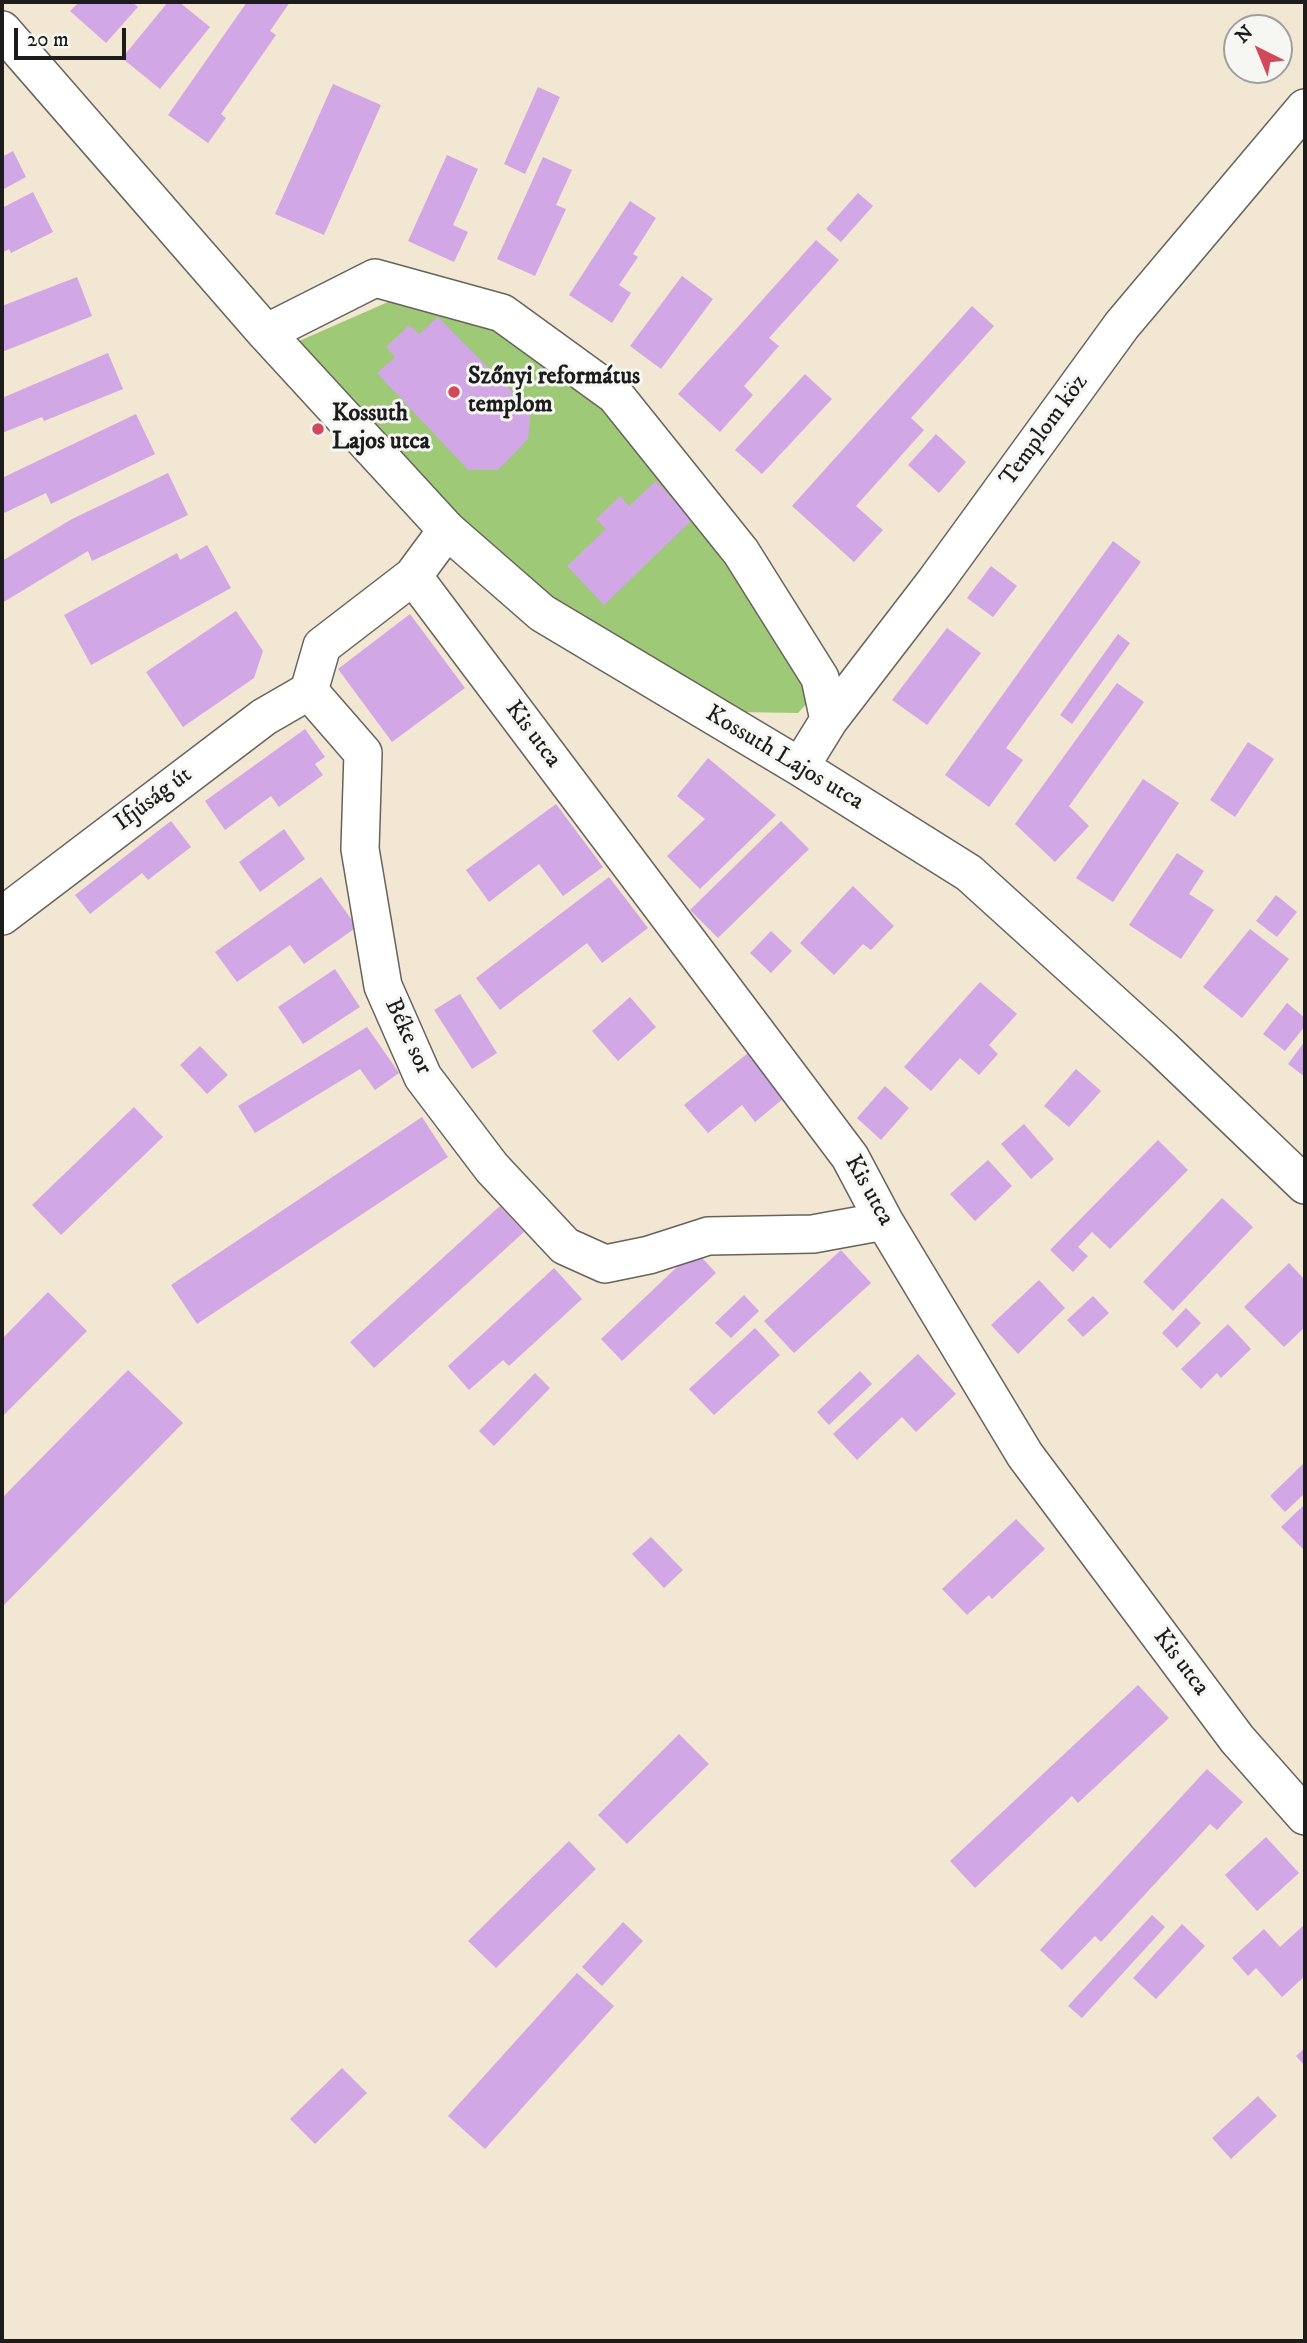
<!DOCTYPE html>
<html>
<head>
<meta charset="utf-8">
<style>
	body { margin:0 }
	#map { position:relative; width:1307px; height:2343px; overflow:hidden; background:#f1e7d2; font-family:"IM FELL DW Pica",serif }
	canvas { display:block }
	.frame { position:absolute; inset:0; border:4px solid #1c1c1c; pointer-events:none }
	.north { position:absolute; left:1223px; top:14px; width:70px; height:70px; box-sizing:border-box; background:#f6f6f2; border:2px solid #9f9f9c; border-radius:50%; rotate:317deg; font-size:19px; font-weight:700; line-height:28px; text-align:center; color:#1c1c1c }
	.north::after { content:''; display:block; margin:auto; width:24px; height:32px; background:#d1495b; clip-path:polygon(50% 0,100% 100%,50% 72%,0 100%) }
	.scale { position:absolute; left:14px; top:28px; width:112px; height:32px; box-sizing:border-box; border:4px solid #1c1c1c; border-top:0; padding-left:9px; font-size:21px; line-height:24px; white-space:nowrap; color:#1c1c1c; -webkit-text-stroke:5px #f6f6f2; paint-order:stroke }
</style>
</head>
<body>
<div id="map">
<canvas width="1307" height="2343"></canvas>
<div class="frame"></div>
<div class="north">N</div>
<div class="scale">20 m</div>
</div>
<script>
const ctx = document.querySelector('canvas').getContext('2d');
ctx.lineJoin = 'round';
function fillPath(path, color) {
  ctx.fillStyle = color;
  ctx.fill(path, 'evenodd');
}
function strokePath(path, color, width, dash) {
  ctx.strokeStyle = color;
  ctx.lineWidth = width;
  ctx.lineCap = dash ? 'butt' : 'round';
  ctx.setLineDash(dash || []);
  ctx.stroke(path);
}
function drawText(font, color, halo, rows, align = 'center') {
  ctx.font = font + ' "IM FELL DW Pica",serif';
  ctx.lineWidth = 6;
  ctx.setLineDash([]);
  ctx.textBaseline = 'middle';
  ctx.strokeStyle = halo;
  ctx.fillStyle = color;
  for (const [text, x, y, turn = 0] of rows) {
    ctx.save();
    ctx.translate(x, y);
    ctx.rotate((+turn || 0) * Math.PI / 180);
    ctx.textAlign = isNaN(turn) ? turn : align;
    if (halo) ctx.strokeText(text, 0, 0);
    ctx.fillText(text, 0, 0);
    ctx.restore();
  }
}
fillPath(new Path2D(`
	M388 302 441 313 505 334 604 409 642 453 781 639 810 700 798 713 740 712 554 604 459 523 299 341Z`), '#9ec976');
fillPath(new Path2D(`
	M79 2H132L138 7 106 43 70 11Z
	M168 2H179L210 27 160 89 122 58Z
	M247 2H290L270 31 276 35 221 114 226 118 208 143 168 115Z
	M333 84 381 105 324 235 275 214Z
	M538 87 560 97 525 174 504 164Z
	M13 151 26 177 2 190V157Z
	M447 155 478 169 453 225 468 232 454 262 408 241Z
	M543 157 572 170 556 205 566 209 535 276 497 259Z
	M33 192 53 232 11 253 9 249 2 253V208Z
	M858 193 873 206 841 242 826 229Z
	M630 201 656 218 633 254 638 257 619 285 631 293 612 323 569 295Z
	M816 240 839 260 769 338 779 346 744 386 753 395 720 432 678 394Z
	M682 276 713 299 661 369 630 346Z
	M77 277 92 316 2 352V306Z
	M972 306 994 326 911 418 924 430 856 506 883 530 854 562 792 506Z
	M438 317 531 411 528 439 498 470H468L377 373 395 357 386 347 409 325 419 334Z
	M108 353 123 389 44 421 42 417 2 433V398Z
	M805 374 832 399 762 474 735 450Z
	M136 414 155 454 51 504 46 493 2 514V478Z
	M936 434 966 462 939 493 908 465Z
	M168 473 188 515 92 561 88 551 2 603V561L72 519Z
	M656 481 692 520 604 605 567 566 606 529 596 519 620 496 629 506Z
	M1113 541 1141 562 1006 748 1023 760 989 807 945 775Z
	M207 545 231 588 91 665 64 615 177 553 180 560Z
	M991 566 1017 586 993 617 967 598Z
	M236 611 263 651 254 678 183 727 146 672Z
	M410 614 465 688 392 742 338 669Z
	M947 628 981 653 927 725 892 700Z
	M1118 634 1130 643 1072 724 1060 715Z
	M1117 683 1144 702 1069 806 1089 826 1055 862 1015 824Z
	M305 729 325 757 315 764 323 775 279 807 271 796 225 830 205 801Z
	M1248 742 1274 759 1235 817 1210 800Z
	M708 758 776 815 700 889 667 856 705 819 677 796Z
	M1143 779 1179 803 1113 902 1076 878Z
	M556 804 603 867 563 896 539 864 489 902 466 870Z
	M171 821 191 847 148 880 142 873 90 914 75 895Z
	M781 821 809 849 718 938 690 910Z
	M284 829 305 859 260 892 239 862Z
	M1177 853 1204 871 1189 894 1214 910 1181 959 1129 925Z
	M321 877 357 927 304 964 290 945 237 982 215 952Z
	M609 877 648 928 602 963 587 943 500 1010 476 978Z
	M853 886 894 926 871 950 863 944 834 975 800 943Z
	M1276 895 1297 912 1277 937 1256 921Z
	M1250 929 1289 959 1242 1018 1203 987Z
	M771 931 792 951 771 973 750 953Z
	M335 969 360 1007 303 1044 278 1007Z
	M980 982 1017 1014 989 1045 998 1054 979 1075 960 1058 931 1091 904 1067Z
	M460 994 497 1053 472 1069 434 1010Z
	M630 997 656 1027 618 1061 592 1031Z
	M1287 1003 1305 1018V1026L1285 1051 1263 1034Z
	M367 1027 399 1073 375 1090 360 1069 255 1133 238 1106Z
	M1305 1041V1077L1288 1064Z
	M200 1046 228 1075 207 1094 180 1065Z
	M748 1053 784 1098 755 1122 742 1105 708 1133 684 1105Z
	M1076 1069 1101 1091 1069 1127 1044 1106Z
	M885 1086 909 1108 881 1140 857 1118Z
	M134 1107 163 1137 61 1235 32 1205Z
	M422 1117 448 1157 197 1324 171 1285Z
	M1024 1124 1054 1159 1031 1179 1001 1144Z
	M1158 1140 1188 1170 1110 1249 1092 1232 1078 1247 1088 1256 1073 1272 1050 1250Z
	M988 1160 1012 1186 975 1221 950 1194Z
	M1222 1198 1253 1227 1173 1311 1143 1282Z
	M500 1206 524 1232 374 1368 350 1342Z
	M695 1250 716 1273 622 1361 601 1339Z
	M841 1250 871 1283 794 1353 764 1321Z
	M1289 1263 1305 1280V1327L1284 1347 1244 1307Z
	M554 1268 582 1299 509 1366 503 1360 469 1390 448 1366Z
	M1039 1280 1065 1308 1018 1354 991 1325Z
	M48 1292 87 1331 2 1417V1339Z
	M744 1295 759 1311 731 1338 715 1323Z
	M1093 1296 1109 1313 1083 1337 1067 1320Z
	M1186 1308 1201 1323 1177 1348 1162 1333Z
	M1228 1324 1251 1349 1221 1378 1217 1373 1201 1389 1181 1369Z
	M755 1328 780 1355 714 1415 689 1389Z
	M918 1354 956 1394 916 1432 902 1417 857 1460 833 1434Z
	M128 1370 183 1423 2 1607V1498Z
	M860 1371 872 1384 829 1425 817 1412Z
	M535 1373 550 1388 494 1446 479 1431Z
	M1305 1462V1493L1285 1512 1270 1496Z
	M1305 1504V1551L1281 1527Z
	M1016 1519 1045 1549 992 1599 989 1595 967 1615 942 1589Z
	M651 1537 683 1570 664 1588 632 1554Z
	M1138 1685 1169 1718 1078 1803 1072 1796 975 1888 950 1861Z
	M679 1734 709 1764 627 1844 598 1815Z
	M1207 1769 1243 1802 1217 1830 1210 1824 1101 1942 1095 1936 1062 1970 1040 1950Z
	M1266 1837 1299 1873 1257 1911 1225 1875Z
	M569 1841 596 1869 496 1968 468 1941Z
	M1152 1915 1165 1927 1082 2018 1068 2006Z
	M623 1922 643 1941 602 1986 582 1967Z
	M1182 1924 1205 1946 1156 1999 1133 1978Z
	M1305 1924V1976L1282 1997 1256 1968 1248 1976 1232 1958 1264 1929 1280 1947Z
	M577 1973 614 2006 485 2149 448 2116Z
	M1305 2048V2066L1296 2056Z
	M342 2068 367 2093 315 2144 290 2119Z
	M1258 2096 1277 2116 1231 2159 1212 2138Z`), '#d2a7e6');
const minor = new Path2D(`
	M2 30 266 333 447 530 542 613 800 767 969 873 1162 1048 1305 1185
	M266 333 375 278 502 313 615 395 741 552 820 678 829 720
	M413 576 850 1157 884 1221 1025 1455 1237 1739 1305 1816
	M309 691 363 753 360 849 383 986 423 1077 492 1168 565 1246 605 1264 649 1255 708 1236 813 1234 884 1221
	M309 691 322 646 413 576 447 530
	M800 767 829 720 935 582 1122 325 1305 108
	M2 916 264 717 309 691`);
strokePath(minor, '#67635c', 40);
strokePath(minor, '#fff', 37);
for (const [x, y, r, color] of [
	[454,392,7,"#d1495b"],
	[318,429,7,"#d1495b"]
]) {
  const dot = new Path2D();
  dot.arc(x, y, r, 0, 2 * Math.PI);
  ctx.fillStyle = color;
  ctx.fill(dot);
  strokePath(dot, '#f6f6f2', 2.5);
}
drawText('bold 24px', '#1c1c1c', '#f6f6f2', [
	["Szőnyi református",468,378],
	["templom",468,406],
	["Kossuth",332,415],
	["Lajos utca",332,443]
], 'left');
drawText('24px', '#1c1c1c', '#f6f6f2', [
	["Templom köz",1045,431,-54],
	["Kis utca",532,735,53],
	["Kossuth Lajos utca",784,759,31],
	["Ifjúság út",154,800,-37],
	["Béke sor",407,1037,65],
	["Kis utca",868,1191,61],
	["Kis utca",1180,1663,53]
]);
</script>
</body>
</html>
